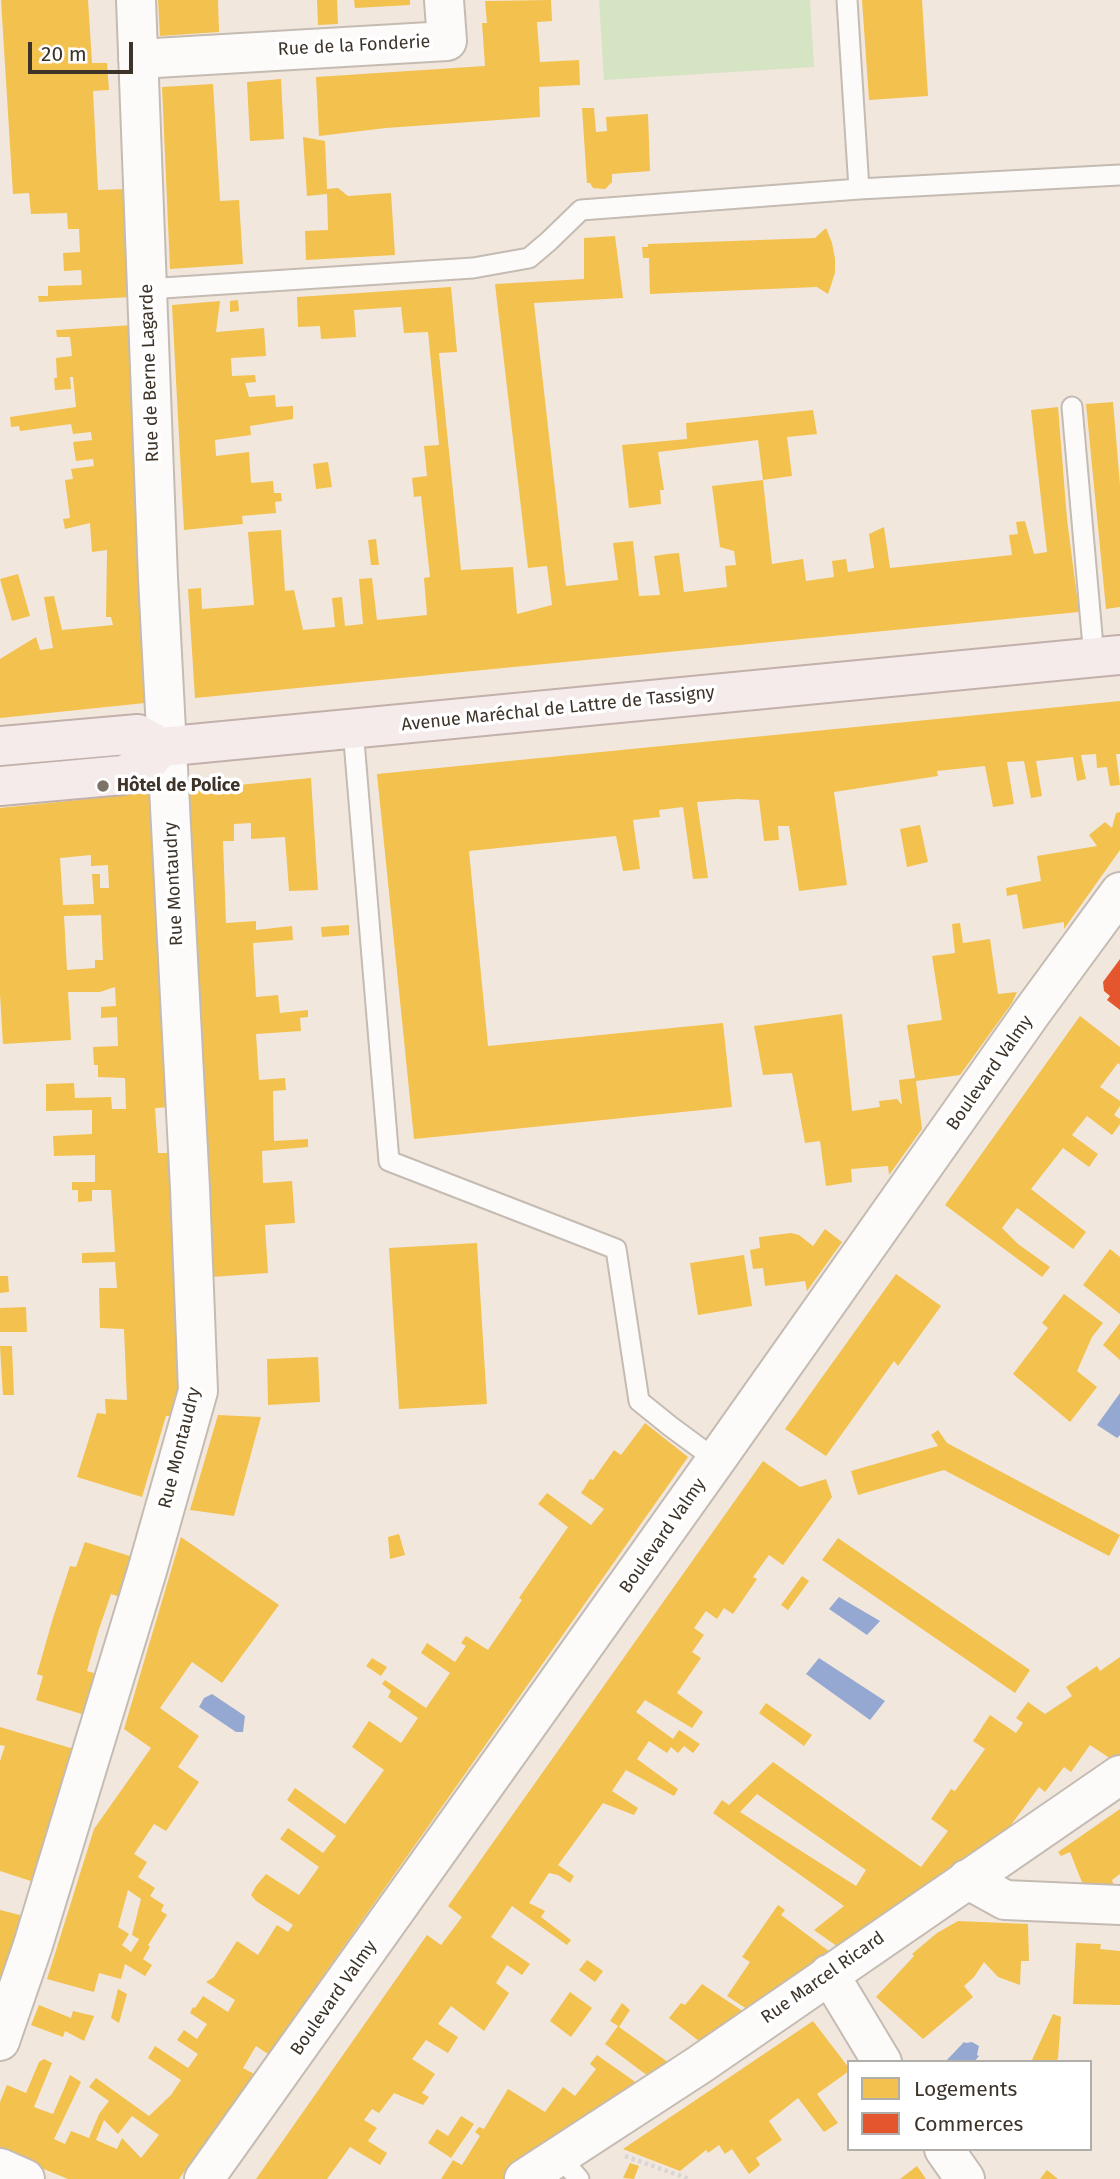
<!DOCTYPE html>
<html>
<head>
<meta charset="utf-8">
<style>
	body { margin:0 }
	#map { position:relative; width:1120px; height:2179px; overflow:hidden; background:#f2e7dd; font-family:"Fira Sans",sans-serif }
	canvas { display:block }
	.legend { position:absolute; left:847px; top:2060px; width:245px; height:91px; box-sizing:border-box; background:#fff; border:2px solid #b1ada9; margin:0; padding:9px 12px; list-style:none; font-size:21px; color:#3d3329 }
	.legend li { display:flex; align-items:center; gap:14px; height:35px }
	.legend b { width:35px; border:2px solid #b1ada9 }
	.scale { position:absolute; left:28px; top:42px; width:105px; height:32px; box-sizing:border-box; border:4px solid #3d3329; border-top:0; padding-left:9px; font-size:21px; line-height:24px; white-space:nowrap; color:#3d3329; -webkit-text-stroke:5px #fff; paint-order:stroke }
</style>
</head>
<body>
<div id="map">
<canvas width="1120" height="2179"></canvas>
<ul class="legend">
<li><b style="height:19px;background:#f2c14e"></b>Logements</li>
<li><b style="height:19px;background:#e4572e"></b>Commerces</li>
</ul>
<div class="scale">20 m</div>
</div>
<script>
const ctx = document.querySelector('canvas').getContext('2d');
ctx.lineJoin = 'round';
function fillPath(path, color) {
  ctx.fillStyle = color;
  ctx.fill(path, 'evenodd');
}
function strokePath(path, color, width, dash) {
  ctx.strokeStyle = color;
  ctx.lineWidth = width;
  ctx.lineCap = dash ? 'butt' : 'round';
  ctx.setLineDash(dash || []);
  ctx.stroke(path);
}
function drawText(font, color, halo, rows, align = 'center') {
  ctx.font = font + ' "Fira Sans",sans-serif';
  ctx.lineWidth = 7;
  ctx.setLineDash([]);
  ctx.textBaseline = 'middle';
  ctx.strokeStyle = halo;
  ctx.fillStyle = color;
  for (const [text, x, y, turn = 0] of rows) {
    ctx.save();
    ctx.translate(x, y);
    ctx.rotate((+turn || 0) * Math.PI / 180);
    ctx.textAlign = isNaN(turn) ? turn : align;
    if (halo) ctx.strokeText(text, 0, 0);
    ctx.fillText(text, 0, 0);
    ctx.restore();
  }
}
fillPath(new Path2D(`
	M599 0H810L814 67 604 80Z`), '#d5e4c2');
fillPath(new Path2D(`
	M1120 1393V1435L1117 1438 1097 1425Z
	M839 1597 880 1621 867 1635 829 1609Z
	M819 1658 885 1701 870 1720 806 1674Z
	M212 1694 245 1716 243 1732H236L199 1707 204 1698Z
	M964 2042 966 2043 972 2042 979 2046 977 2055 979 2056 974 2062H945Z`), '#94a8d2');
fillPath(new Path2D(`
	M1 0H88L92 63H107L109 90 93 91 98 190 126 189 132 297 39 302 38 296H48V286L82 285 81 270 64 271 63 253 80 252 79 229H68L67 213 31 214 29 193 13 194Z
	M158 0H218L219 32 160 36Z
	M317 0H337L338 24 318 25Z
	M354 0H410V5L355 8Z
	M551 0 552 21 537 22 540 62 579 60 580 85 539 87 540 117 386 128 319 136 316 77 485 66 482 23H487L485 1Z
	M862 0H922L928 96 869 100Z
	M281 79 284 139 250 141 247 82Z
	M213 84 220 201 239 200 243 264 170 269 162 87Z
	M582 108H594L596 132 607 131 606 117 648 114 650 171 612 174V182L605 189 593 188 590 183H587Z
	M303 137 325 141 327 189 338 188 348 196 391 193 395 255 306 260 305 231 328 230 327 194 307 196Z
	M826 228 832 243 835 259V273L828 294 817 287 650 294 649 258H643L642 247H648V244L815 238Z
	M615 236 623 298 534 303 566 586 618 580 613 543 633 541 639 596 660 595 654 556 667 554 679 553 684 592 727 587 725 566 736 565 734 551 720 547 712 486 763 480 772 564 803 559 806 581 834 577 832 561 846 559 848 572 874 568 869 534 884 527 890 568 1012 555 1009 535 1018 534 1016 522 1025 521 1034 554 1047 552 1031 410 1058 407 1067 519 1079 612 195 698 188 589 201 588 202 609 254 605 248 532 281 530 285 591 294 590 303 630 335 627 332 598 342 597 345 626 363 624 359 579 372 578 377 620 427 615 424 578 430 577 421 496 414 497 412 478 427 476 424 446 439 445 428 332 404 333 401 307 354 310 356 337 321 339 320 326 298 327 297 297 451 287 457 352 439 353 461 570 513 567 517 614 552 605 547 566 528 568 495 284 584 279V238Z
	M238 300 239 311 230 312V301Z
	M220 301 216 332 264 328 266 356 231 358 232 376 255 375 256 382 245 383 249 397 275 395 276 407 293 406V419L250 426 251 435 215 440 216 456 249 452 251 483 273 481 274 493H281L282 501 275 502 276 513 242 516 243 524 184 530 172 305Z
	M133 325 145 703 0 718V659L36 637 40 650 53 648 44 597 54 596 62 630 113 625 111 617H106L107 550 92 552 90 523 65 529 63 519 70 518 65 480 73 479 71 469 94 466 93 459 76 461 73 442 92 440 91 432 73 434 71 424 20 431 19 426 11 427 10 417 76 407 73 377H70L71 389 55 390 54 378H57L56 358 72 356 70 337H57L56 330Z
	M1113 402 1120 485V607L1106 609 1086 404Z
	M813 410 817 434 787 437 792 476 763 480 758 440 658 452 664 490H660L661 504 629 508 622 445 687 439 686 423Z
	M328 462 332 487 316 489 313 464Z
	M376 539 379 565H371L368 540Z
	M18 574 30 616 12 621 0 579Z
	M1120 701V754H1116L1120 785 1110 786 1107 767 1097 768 1096 754 1081 755 1086 779 1077 781 1073 757 1036 761 1042 796 1031 798 1024 761 1007 762 1014 804 993 807 985 766 937 771 938 776 834 792 847 885 799 891 789 826H778L779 840 764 841 759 800 737 799 697 802 708 878 693 879 683 807 659 810 660 817 633 820 640 869 623 871 616 836 469 851 488 1046 723 1023 732 1107 414 1139 377 774Z
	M311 778 318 890 289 891 285 837 251 839V823L234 824V841H223L226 923 256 921V930L292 926 293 940 253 943 256 997 278 995 280 1013 308 1010V1017L300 1018 301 1031 256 1034 259 1080 285 1078 286 1090 273 1091 274 1141 308 1139V1147L262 1151 263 1183 292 1181 295 1223 265 1225 268 1273 211 1277 186 790Z
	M156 792 172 1107 155 1108 158 1153H171L185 1378 173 1416H166L142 1497 77 1477 97 1413 106 1414 105 1399 127 1400 124 1329 100 1328 99 1288H117L115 1262 82 1263V1253L115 1252 111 1190H92V1201L78 1202V1190H72V1182H95V1155L54 1156 53 1136 92 1134V1110L46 1111V1084L74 1083 75 1098 111 1097 112 1109H126L125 1078 98 1077V1065H94L93 1047 118 1046 117 1017 101 1018V1007L116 1006 115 987 100 992H68L71 1040 3 1044 0 994V808ZM91 855V866L108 865 109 888H100V874H92L94 904 63 905 60 858ZM101 915 103 960H95V968L67 970 64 916Z
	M1120 812V850L1064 929V922L1023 929 1017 894 1007 896 1006 888 1041 881 1037 856 1097 846 1089 835 1105 822 1112 828 1116 813Z
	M920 825 928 862 907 867 900 829Z
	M960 923 963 943 990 939 998 994 1017 992 1012 1003 960 1075 916 1081 922 1129 889 1175 888 1166 851 1169 852 1182 826 1186 820 1141 805 1143 792 1073 763 1075 754 1026 842 1014 852 1111 880 1107 879 1101 897 1099 902 1105 899 1080 915 1078 907 1025 942 1020 932 956 955 953 952 924Z
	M349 925V935L322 937 321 927Z
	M1080 1016 1120 1047V1065L1118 1063 1100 1087 1120 1101V1106L1114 1115 1120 1119V1124L1112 1135 1087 1116 1072 1135 1098 1154 1089 1167 1063 1148 1031 1189 1086 1232 1073 1249 1017 1208 1002 1228 1018 1244 1050 1267 1042 1277 945 1205Z
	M825 1229 842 1242 807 1291 805 1281 765 1286 763 1268 753 1269 750 1250 760 1248 759 1237 791 1233 799 1235 813 1246Z
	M477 1243 487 1404 399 1409 389 1248Z
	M1110 1249 1120 1257V1314L1083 1285Z
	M744 1255 752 1306 698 1315 690 1263Z
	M896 1274 941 1306 898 1366 894 1361 826 1456 785 1429Z
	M0 1276H8L9 1292 0 1293Z
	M1064 1294 1103 1323 1092 1337 1077 1371 1097 1387 1070 1422 1013 1374 1048 1328 1042 1323Z
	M26 1307 27 1332H0V1308Z
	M1120 1323V1360L1103 1345Z
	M0 1346H12L14 1395H3Z
	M318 1357 320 1402 268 1405 267 1359Z
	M218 1415 261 1417 234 1516 190 1510Z
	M645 1423 688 1457 268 2054 256 2046 243 2068 254 2074 179 2179H68L0 2151V2102L7 2085 26 2093 39 2062 44 2059 52 2063 34 2107 53 2114 70 2075 81 2082 54 2139 65 2144 71 2131 89 2138 99 2114 109 2101 89 2087 96 2078 149 2116 171 2095 181 2080 148 2058 155 2046 188 2068 198 2054 177 2040 184 2030 197 2039 207 2024 190 2013 193 2007 195 2008 203 1996 228 2012 235 2000 206 1982 214 1977 237 1941 258 1955 277 1925 288 1932 293 1925 256 1901 251 1895 256 1886 266 1874 299 1895 319 1867 280 1839 288 1828 323 1853 336 1836 287 1800 295 1788 345 1824 384 1770 352 1747 369 1721 401 1743 418 1718 388 1697 391 1691 382 1684 385 1680 426 1708 450 1673 421 1653 427 1643 455 1662 466 1646 461 1643 466 1636 488 1650 522 1600 519 1598 568 1527 538 1504 547 1493 591 1525 604 1509 581 1493 590 1479 593 1480 614 1450 621 1455ZM132 2116 159 2135 141 2158 122 2138 117 2149 96 2140 104 2120 118 2134Z
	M938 1430 947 1443 1120 1535 1109 1556 944 1470 858 1495 851 1471 938 1446 931 1435Z
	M763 1461 800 1487 826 1479 832 1497 783 1565 769 1555 753 1577 757 1579 733 1614 724 1608 717 1619 706 1611 694 1628 704 1635 692 1652 701 1658 677 1693 703 1712 692 1728 645 1700 636 1712 673 1739 679 1730 700 1744 693 1753 684 1746 678 1753 671 1747 667 1753 649 1741 637 1759 678 1789 674 1796 626 1770 612 1791 638 1808 634 1815 603 1803 558 1865 574 1876 570 1883 558 1875 549 1873 529 1903 545 1911 541 1917 571 1940 567 1945 512 1906 491 1937 530 1964 522 1975 507 1965 496 1983 509 1993 484 2031 451 2006 438 2024 458 2037 448 2053 426 2040 412 2059 435 2074 422 2093 429 2097 423 2105 394 2093 379 2113 372 2109 364 2120 377 2128 368 2141 387 2153 380 2165 350 2147 327 2179H256L427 1935 441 1945 462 1917 448 1906Z
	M399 1534 405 1555 390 1559 388 1537Z
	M181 1537 279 1605 222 1683 192 1662 160 1708 199 1736 178 1767 199 1782 166 1831 154 1824 134 1854 147 1862 138 1877 155 1888 150 1896 164 1905 161 1911 167 1915 148 1945 150 1947 143 1959 152 1965 145 1976 125 1964 121 1979 99 1973 94 1992 47 1979 94 1829 151 1748 124 1729ZM128 1890 141 1899 132 1935 139 1939 131 1952 122 1945 129 1934 118 1927Z
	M838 1538 1030 1670 1015 1693 822 1560Z
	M85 1542 133 1557 120 1597 111 1594 98 1632 87 1671 97 1674 85 1715 36 1700 43 1676 37 1674 53 1618 70 1566 76 1567Z
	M802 1576 809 1581 788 1610 781 1605Z
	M1120 1657V1754L1111 1759 1090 1745 1071 1772 1064 1767 1045 1792 1039 1787 1008 1829 841 1949 814 1930 844 1906 713 1813 722 1800 729 1805 773 1762 921 1867 948 1831 931 1819 951 1789 955 1791 985 1749 973 1741 990 1715 1016 1733 1023 1723 1016 1718 1028 1702 1045 1714 1072 1696 1066 1687 1097 1666 1100 1671ZM757 1794 866 1870 856 1886 740 1812Z
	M372 1658 387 1667 381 1676 366 1666Z
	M766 1703 812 1735 804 1746 759 1713Z
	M0 1727 74 1749 34 1882 0 1871V1761L5 1746 0 1745Z
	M1120 1809V1874L1112 1880 1117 1896 1087 1895 1070 1852 1061 1856 1058 1852Z
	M778 1905 785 1910 781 1915 834 1955 750 2011 727 1996 750 1962 742 1957Z
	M0 1910 24 1916 0 1986Z
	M958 1921 1028 1924 1029 1961H1021L1020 1985 998 1977 984 1962 974 1977 964 1986 973 1997 923 2039 876 1997 914 1956 912 1954 937 1933Z
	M1076 1943 1101 1944 1100 1949 1120 1951V2005L1073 2004Z
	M587 1960 603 1971 595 1982 579 1970Z
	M702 1984 747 2014 703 2044 669 2018 681 2003 685 2005Z
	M118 1989 127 1994 119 2023 111 2018Z
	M570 1992 592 2008 571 2037 550 2021Z
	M622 2003 630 2010 619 2027 672 2065 652 2079 605 2044 618 2026 610 2021Z
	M39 2005 71 2018 73 2011 94 2016 84 2041 65 2031 63 2037 31 2025Z
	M1053 2014 1061 2017 1058 2058 1056 2062H1031Z
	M813 2021 849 2068V2071L817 2094 838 2123 824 2132 798 2098 769 2121 782 2140 756 2158 760 2165 749 2174 732 2149 725 2154 719 2145 708 2153 706 2150 680 2171 623 2149Z
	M597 2055 641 2086 504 2179H441L453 2160 462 2165 480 2136 475 2132 479 2127 484 2129 508 2089 545 2112 563 2087 575 2096 596 2069 590 2064Z
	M461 2116 474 2124 451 2158 428 2143 437 2129 448 2136Z
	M630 2163 639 2166 634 2179 623 2178Z
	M917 2166 926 2179H900Z
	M1047 2170 1058 2179H1040Z`), '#f2c14e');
fillPath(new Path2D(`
	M1120 959V1010L1107 1000 1110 996 1104 991 1103 982Z`), '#e4572e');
const service = new Path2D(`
	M847 0 859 189
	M147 289 473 268 529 258 549 241 581 210 859 189 1120 175
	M1072 407 1094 658
	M353 729 389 1161 616 1249 639 1401 670 1426 716 1460
	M559 2156 579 2179`);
const minor = new Path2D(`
	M138 59 447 41 444 0
	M967 1879 1005 1900 1120 1905
	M829 1974 882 2062
	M0 2041 33 1945 147 1571 198 1391 190 1188 158 578 136 0
	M944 2149 965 2179
	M0 2168 25 2179
	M524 2179 699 2065 1120 1775`);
const secondary = new Path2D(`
	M204 2179 716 1460 1032 1012 1120 892`);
const primary = new Path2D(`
	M0 746 138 734 161 747 1120 655
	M0 786 123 775 145 765 161 747`);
strokePath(service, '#c4bbb2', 23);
strokePath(minor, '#c4bbb2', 42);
strokePath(secondary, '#c4bbb2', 42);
strokePath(primary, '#c2b0ab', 42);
strokePath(new Path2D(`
	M625 2156 689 2179`), '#d9d6d3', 4.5, [3.5, 3.5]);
strokePath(service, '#fdfbfa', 19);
strokePath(minor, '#fdfbfa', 38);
strokePath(secondary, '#fdfbfa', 38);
strokePath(primary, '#f4ebea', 38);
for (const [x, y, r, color] of [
	[103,786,7,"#7c7268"]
]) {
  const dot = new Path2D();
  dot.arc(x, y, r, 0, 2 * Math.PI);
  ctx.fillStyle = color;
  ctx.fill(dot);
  strokePath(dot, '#fff', 2.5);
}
drawText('18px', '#3d3329', '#fff', [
	["Rue de la Fonderie",354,46,-3],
	["Rue de Berne Lagarde",150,373,-92],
	["Avenue Maréchal de Lattre de Tassigny",558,709,-6],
	["Rue Montaudry",174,884,-93],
	["Boulevard Valmy",990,1073,-55],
	["Rue Montaudry",180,1448,-76],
	["Boulevard Valmy",663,1536,-55],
	["Rue Marcel Ricard",823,1978,-35],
	["Boulevard Valmy",334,1998,-55]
]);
drawText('bold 18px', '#3d3329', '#fff', [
	["Hôtel de Police",117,786]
], 'left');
</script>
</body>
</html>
